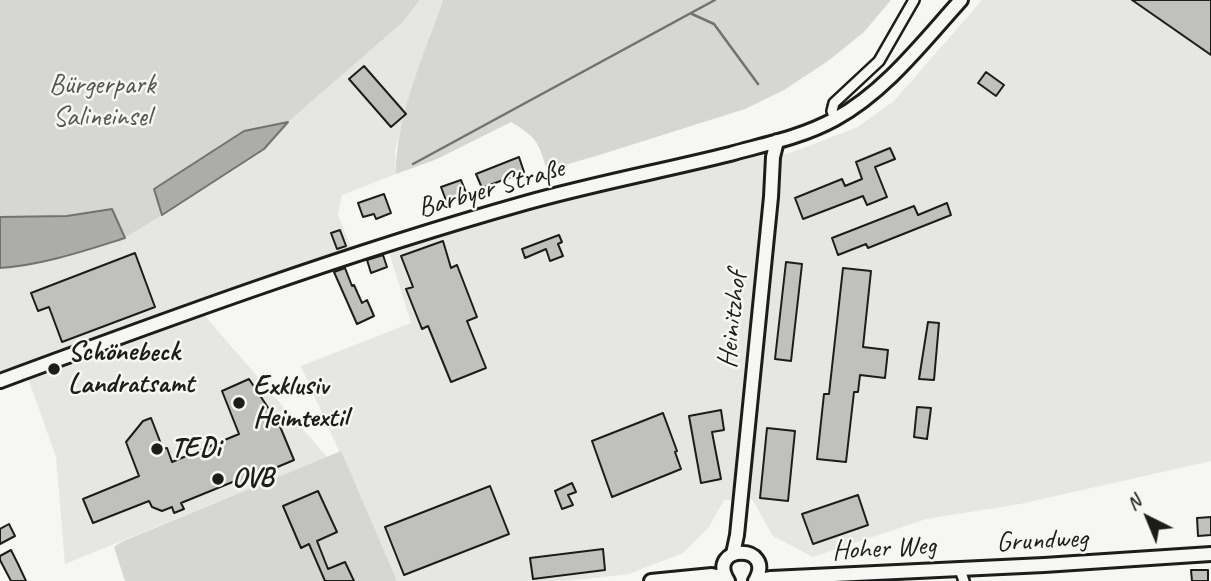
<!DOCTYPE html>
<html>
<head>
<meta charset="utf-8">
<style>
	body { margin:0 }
	#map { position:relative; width:1211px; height:581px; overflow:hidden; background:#f6f6f2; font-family:Caveat,sans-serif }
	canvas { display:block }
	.north { position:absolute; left:1113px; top:483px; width:70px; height:70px; -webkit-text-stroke:5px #f6f6f2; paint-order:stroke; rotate:317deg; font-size:19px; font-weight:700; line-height:28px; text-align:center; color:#1c1c1c }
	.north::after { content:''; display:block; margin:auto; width:24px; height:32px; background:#1c1c1c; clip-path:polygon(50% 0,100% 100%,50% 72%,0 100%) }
</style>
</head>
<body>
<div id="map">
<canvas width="1211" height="581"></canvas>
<div class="north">N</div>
</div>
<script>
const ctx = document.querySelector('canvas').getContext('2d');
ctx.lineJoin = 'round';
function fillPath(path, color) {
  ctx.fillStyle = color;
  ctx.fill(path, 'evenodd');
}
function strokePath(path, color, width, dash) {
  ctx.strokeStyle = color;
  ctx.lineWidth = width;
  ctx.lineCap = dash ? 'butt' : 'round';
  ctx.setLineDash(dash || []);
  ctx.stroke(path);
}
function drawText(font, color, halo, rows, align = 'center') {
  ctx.font = font + ' Caveat,sans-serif';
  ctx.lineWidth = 5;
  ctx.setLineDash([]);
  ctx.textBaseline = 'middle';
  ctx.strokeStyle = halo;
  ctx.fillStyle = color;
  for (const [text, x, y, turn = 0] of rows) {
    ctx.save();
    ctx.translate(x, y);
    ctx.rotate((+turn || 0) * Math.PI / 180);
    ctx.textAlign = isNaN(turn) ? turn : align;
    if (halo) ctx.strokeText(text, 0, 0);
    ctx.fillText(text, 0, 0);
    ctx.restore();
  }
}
fillPath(new Path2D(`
	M420 0H443L406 108 395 150 396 174 342 195 338 215 351 247 0 375V268L23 266 71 255 125 238 162 215 264 149 288 122 402 23Z
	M982 0H1211V461L1020 504 926 519 813 557 773 536 752 499 724 500 709 527 683 553 629 574 567 581H397L301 366 411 323 389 252 580 197 747 157 787 154 856 128 894 101Z
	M204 315 327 457 65 564 56 457 28 378Z`), '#e6e6e2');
fillPath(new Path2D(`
	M0 0H420L402 23 288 122 244 131 154 188 162 215 125 238 112 209 67 216 0 217Z
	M443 0H891L864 32 828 61 784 90 745 109 596 156 547 170C538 141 537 138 511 122L437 159 396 174C395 117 425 54 443 0Z
	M341 451 397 581H125L114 547 121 542Z`), '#d6d6d2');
const water = new Path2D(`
	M288 122 264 149 162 215 154 189 244 131Z
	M112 209 125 238C84 251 43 265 0 268V217L67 216Z`);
fillPath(water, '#acaca9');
strokePath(water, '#727271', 2);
strokePath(new Path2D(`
	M692 14 714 24 758 84
	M413 164 715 0`), '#727271', 2.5);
const building = new Path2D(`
	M1132 0H1211V55Z
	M364 66 406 114 391 127 349 79Z
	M986 72 1004 85 996 96 978 83Z
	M890 148 895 159 875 167 887 197 867 205 863 196 803 219 795 198 842 179 845 186 862 179 856 162Z
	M519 157 524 172 482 188 476 174Z
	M461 180 467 195 447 203 441 187Z
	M384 194 391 213 376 219 374 214 363 217 358 203Z
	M947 203 951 215 868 248 866 244 838 255 832 238 914 206 918 215Z
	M340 230 346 246 337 249 331 233Z
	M559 235 562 242 558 244 563 256 550 261 546 249 525 258 522 249Z
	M443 241 451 268 457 265 477 317 467 321 486 368 451 382 428 326 422 329 406 289 413 287 401 256Z
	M135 253 155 307 62 342 49 307 38 311 31 293Z
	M383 255 387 267 371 273 367 260Z
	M786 262 802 264 791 361 775 359Z
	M345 268 352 286 354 285 362 303 367 300 374 316 357 324 334 272Z
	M843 268 871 271 863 347 888 350 885 378 860 375 858 392H854L846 462 817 459 824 394H829Z
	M928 322 939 323 934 380 919 379Z
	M249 379 279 424 294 460 237 484 235 481 181 503 184 509 174 513 172 507 162 511 152 507 149 501 93 523 83 499 139 476 126 442 143 421 151 418 163 449 167 448 172 462 239 434 222 391Z
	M917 407 931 408 927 439 914 437Z
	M721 410 724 430 712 432 721 479 701 483 689 416Z
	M663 413 677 451 675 452 681 469 612 497 592 441Z
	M767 428 795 431 788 501 760 498Z
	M572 483 576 492 568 495 573 505 562 509 555 491Z
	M490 486 509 534 404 575 385 527Z
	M318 491 337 532 317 541 328 569 345 562 354 581H325L309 544 301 548 283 506Z
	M858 495 868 525 813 544 802 514Z
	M1211 517V535L1198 536 1197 518Z
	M9 524 15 536 0 544V529Z
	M603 549 605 570 533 579 530 558Z
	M11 550 18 564 26 581H11L0 560V556Z
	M1191 570H1208V581H1192Z`);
fillPath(building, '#c0c0bd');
strokePath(building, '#1c1c1c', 2);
const street = new Path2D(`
	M835 119 832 111 834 103 879 61 914 0
	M960 570 964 581`);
const secondary = new Path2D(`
	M0 381C173 317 347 253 525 203 592 184 662 171 730 154 766 144 802 137 835 119 885 92 923 42 961 0
	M733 554 737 535 771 197 773 157 777 141
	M651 581 712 575 726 578
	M728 581C705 544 777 543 755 581
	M755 581 771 578 1044 565 1211 554`);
strokePath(street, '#1c1c1c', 14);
strokePath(secondary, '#1c1c1c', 18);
strokePath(street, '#f6f6f2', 9);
strokePath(secondary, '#f6f6f2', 12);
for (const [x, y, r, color] of [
	[54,369,7,"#1c1c1c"],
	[239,403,7,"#1c1c1c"],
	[157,449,7,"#1c1c1c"],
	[218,479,7,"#1c1c1c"]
]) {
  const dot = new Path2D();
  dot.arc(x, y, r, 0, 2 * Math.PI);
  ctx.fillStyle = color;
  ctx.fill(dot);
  strokePath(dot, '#f6f6f2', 2.5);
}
drawText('28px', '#545453', '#f6f6f2', [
	["Bürgerpark",102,86],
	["Salineinsel",102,118]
]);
drawText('28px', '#1c1c1c', '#f6f6f2', [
	["Barbyer Straße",491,189,-16],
	["Heinitzhof",733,320,-84],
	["Grundweg",1042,541,-3],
	["Hoher Weg",884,549,-3]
]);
drawText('bold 28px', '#1c1c1c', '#f6f6f2', [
	["Schönebeck",68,353],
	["Landratsamt",68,385],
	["Exklusiv",253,387],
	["Heimtextil",253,419],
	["TEDi",171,449],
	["OVB",232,479]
], 'left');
</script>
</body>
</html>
